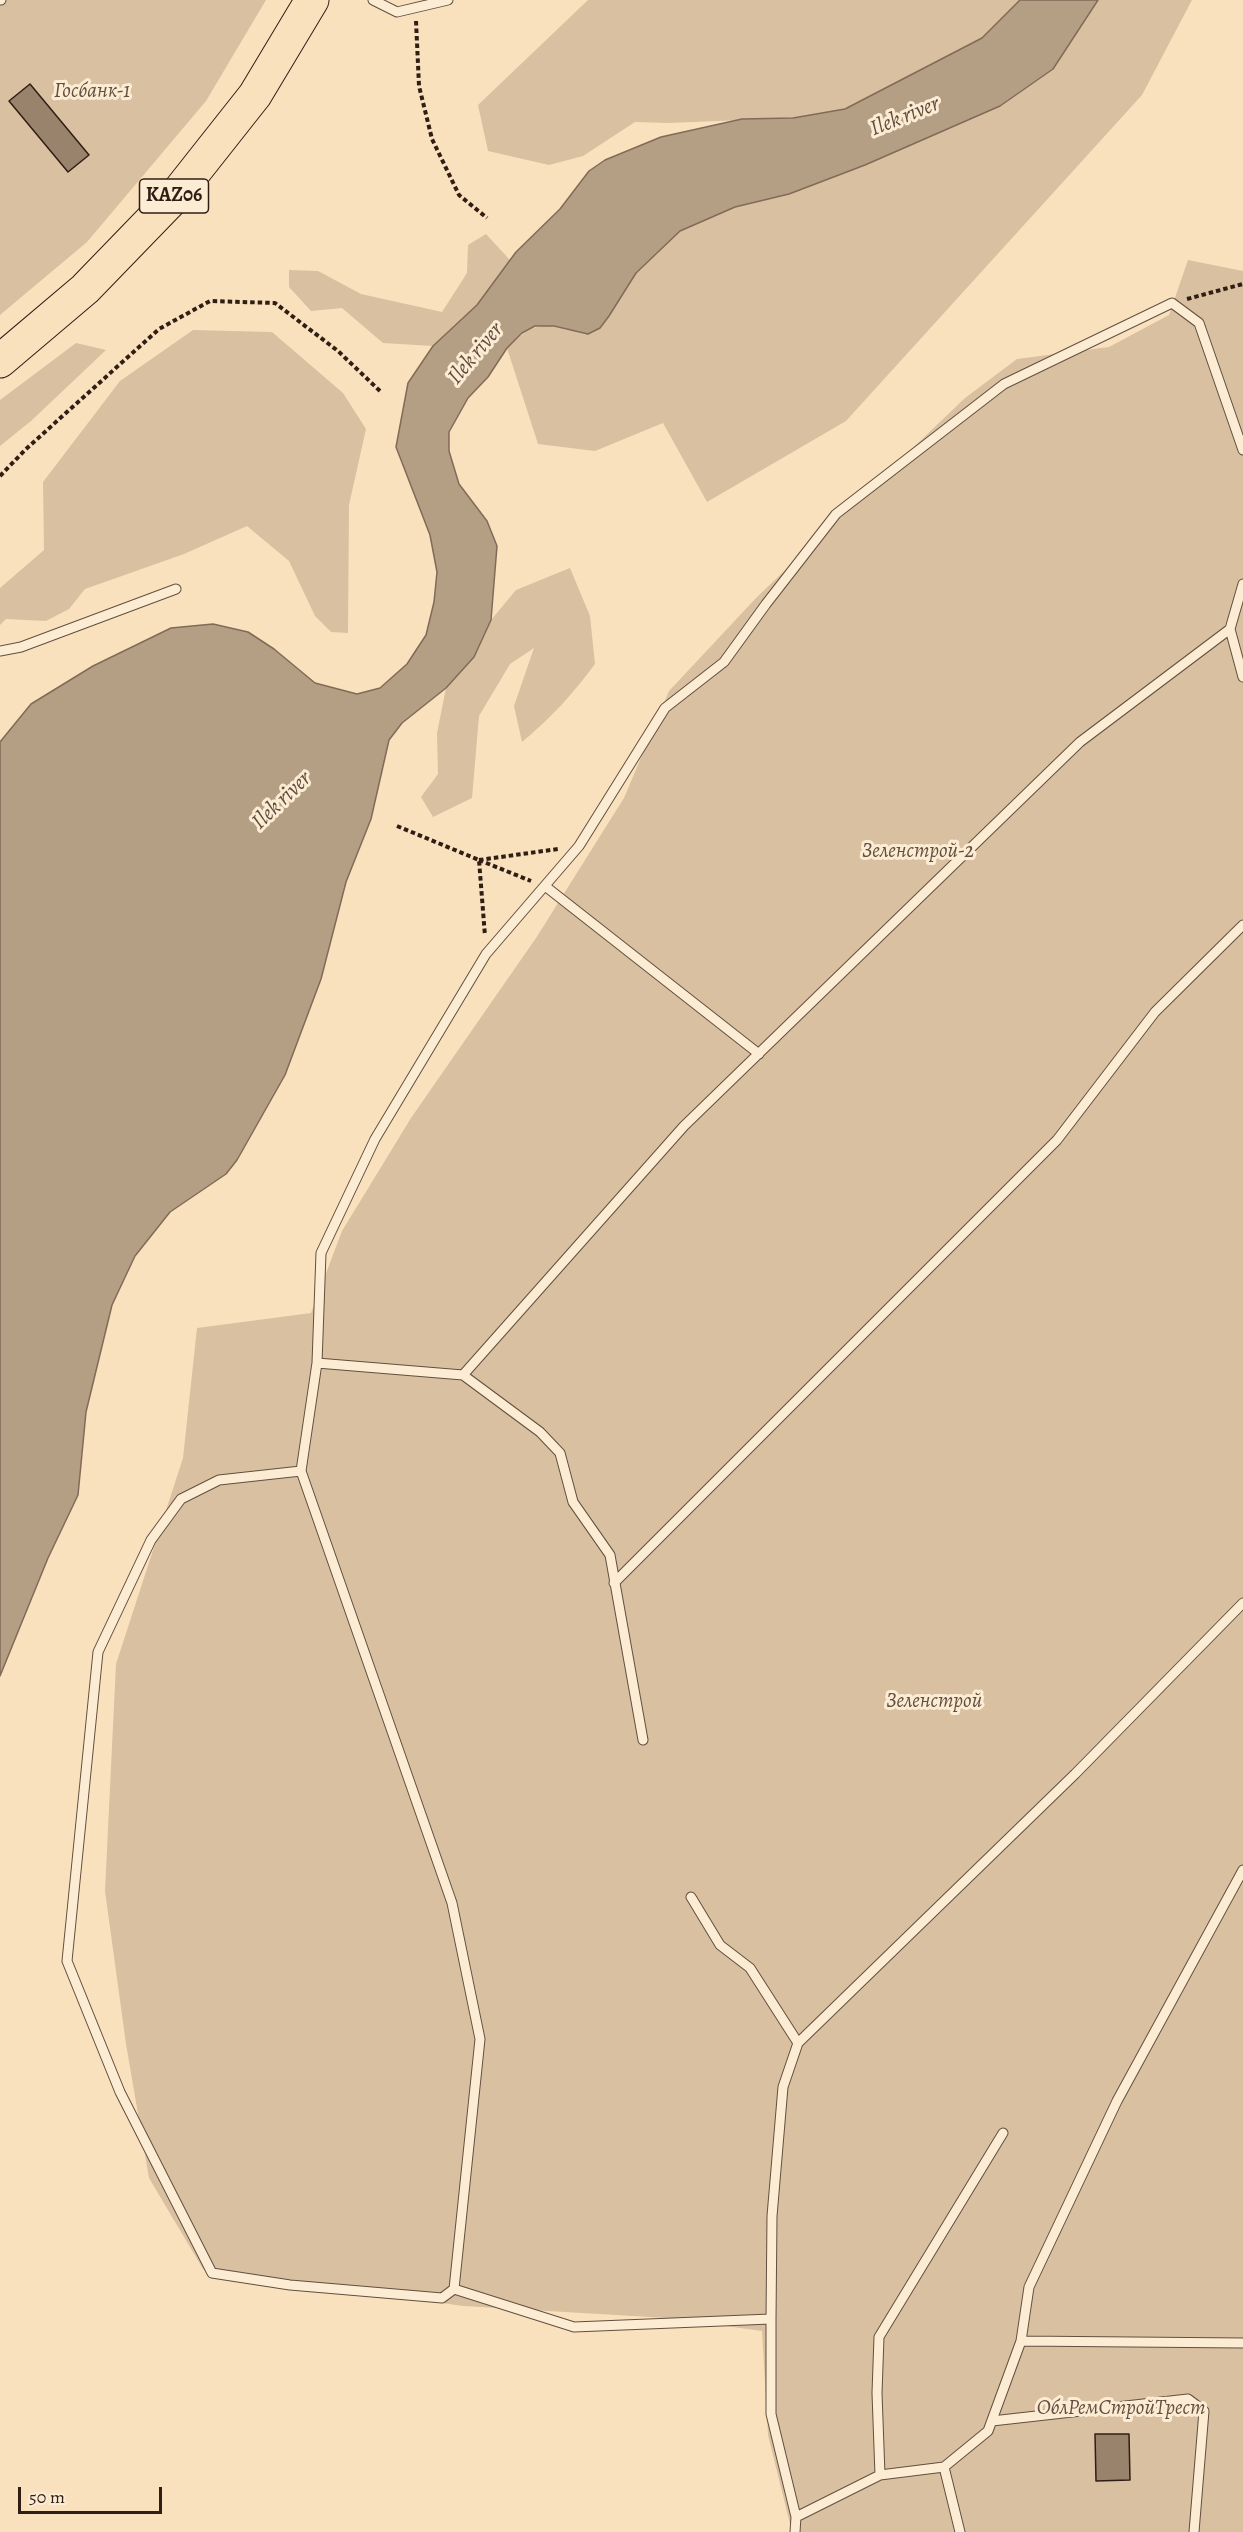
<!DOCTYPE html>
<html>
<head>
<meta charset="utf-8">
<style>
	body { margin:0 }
	#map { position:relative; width:1243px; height:2532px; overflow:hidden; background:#fae1bd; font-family:Alegreya,serif }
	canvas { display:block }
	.scale { position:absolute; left:18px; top:2487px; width:144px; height:27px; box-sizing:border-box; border:3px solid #301e15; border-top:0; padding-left:8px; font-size:18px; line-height:21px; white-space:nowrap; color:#301e15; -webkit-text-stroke:4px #fcecd4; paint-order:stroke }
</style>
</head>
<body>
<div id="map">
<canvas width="1243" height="2532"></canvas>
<div class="scale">50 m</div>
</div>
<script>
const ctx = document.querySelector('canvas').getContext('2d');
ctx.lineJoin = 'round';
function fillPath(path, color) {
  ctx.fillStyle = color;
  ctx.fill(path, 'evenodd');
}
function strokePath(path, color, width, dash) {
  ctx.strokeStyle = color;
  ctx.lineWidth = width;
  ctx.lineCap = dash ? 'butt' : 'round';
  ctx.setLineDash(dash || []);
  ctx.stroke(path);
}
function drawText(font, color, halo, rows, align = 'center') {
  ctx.font = font + ' Alegreya,serif';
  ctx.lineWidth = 6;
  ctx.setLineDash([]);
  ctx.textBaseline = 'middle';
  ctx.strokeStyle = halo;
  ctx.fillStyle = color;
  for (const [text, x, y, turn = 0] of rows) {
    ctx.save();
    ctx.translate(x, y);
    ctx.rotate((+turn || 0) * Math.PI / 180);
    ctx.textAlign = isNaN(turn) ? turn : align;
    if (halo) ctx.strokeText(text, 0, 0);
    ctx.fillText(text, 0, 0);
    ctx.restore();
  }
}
fillPath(new Path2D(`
	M0 0H266L206 101 87 242 0 315Z
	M588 0H1020L982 38 845 109 793 118 668 123 635 122 583 156 549 165 488 151 478 105Z
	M1098 0H1192L1142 95 846 421 707 502 663 423 595 451 538 444 507 348C541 315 546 327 588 334L609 316 636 273 680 231 735 207 789 194 865 165 1000 106Z
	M486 234 510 260 477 305 433 346 383 343 342 308 311 311 289 287V270L318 271 361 294 442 312 467 273 468 245Z
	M1188 260 1243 271V2532H792L768 2435 762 2331 667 2318 463 2306 203 2269 149 2178 126 2044 105 1891 116 1664 183 1458 197 1328 311 1313 342 1231 411 1118 536 938 624 798 669 691 757 597 965 398 1017 359 1109 347 1169 315Z
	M193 330 272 332 343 393 366 429 349 505 348 633 331 632 315 616 289 561 247 526 184 554 85 589 69 609 46 621 6 619 0 625V588L44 550 43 482 120 381Z
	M76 343 106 350 31 421 0 446V400Z
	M570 568 590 616 595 664C573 694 550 719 522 742L514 706 534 648 510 664 479 716 472 798 433 817 421 797 438 774 437 733 446 688 474 657 491 620 516 590Z`), '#d8c0a0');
const water = new Path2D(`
	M1020 0H1098L1053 69 1000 106 865 165 789 194 735 207 680 231 636 273 609 316 600 328 588 334 554 326H535L522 333 507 348 488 377 468 398 449 432V451L459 484 487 521 497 546 491 620 474 657 446 688 402 723 389 740 371 819 346 882 321 979 285 1075 237 1160 226 1174 170 1212 135 1256 112 1305 86 1412 78 1495 48 1558 0 1676V742L31 704 93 666 171 628 213 624 248 632 274 649 315 683 357 694 380 688 407 664 426 635 434 602 437 572 430 535 396 447 408 383 433 346 477 305 516 252 560 209 589 171 605 160 661 137 742 119 793 118 845 109 982 38Z`);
fillPath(water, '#b59f84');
strokePath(water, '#806b58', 1.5);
const building = new Path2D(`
	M30 84 89 155 68 172 9 101Z
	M1095 2434H1129L1130 2480 1096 2481Z`);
fillPath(building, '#99836c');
strokePath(building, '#301e15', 1.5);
const lane = new Path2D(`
	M0 0H1
	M373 0 397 12 448 0
	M1230 629 1243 584
	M0 651 21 647 176 589
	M545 886 759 1054
	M317 1363 321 1253 375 1139 486 954 579 846 665 708 724 662 766 604 836 514 1004 384 1172 303 1199 323 1243 450
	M463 1375 540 1432 560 1453 573 1502 610 1555 643 1740
	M301 1471 219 1480 181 1499 151 1540 98 1652 67 1961 120 2092 212 2273 290 2285 442 2298 454 2289
	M614 1583 1057 1140 1155 1012 1243 925
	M691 1897 720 1945 750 1968 798 2043 783 2087 772 2216 771 2319
	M798 2043 1075 1774 1243 1603
	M1021 2341 1243 2343
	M992 2421 1188 2399 1204 2411 1194 2532
	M944 2467 960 2532
	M880 2475 877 2393 879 2337 1003 2133
	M796 2517 880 2475 944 2467 988 2431 1021 2341 1029 2287 1117 2101 1243 1870
	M795 2532 796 2517 771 2414V2319L574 2327 454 2289 480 2039 452 1903 301 1471 317 1363 463 1375 684 1126 1080 742 1230 629 1243 677`);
const highway = new Path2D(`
	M0 361 85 289 176 195 255 95 312 0`);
strokePath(lane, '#624f3f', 11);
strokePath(highway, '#301e15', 35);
strokePath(new Path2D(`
	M416 21 419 86 432 139 459 195 487 218
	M1187 299 1243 284
	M0 476 26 449 159 329 210 301 275 303 338 351 381 392
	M397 826 479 860 485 936
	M479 860 558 849
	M479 860 531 881`), '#301e15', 4, [4.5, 3]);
strokePath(lane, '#fcecd4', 9);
strokePath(highway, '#fae1bd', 33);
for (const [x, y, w] of [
	[174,196,69]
]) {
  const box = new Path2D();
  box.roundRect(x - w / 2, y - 17, w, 34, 4.5);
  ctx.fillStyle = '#fcecd4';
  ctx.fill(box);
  strokePath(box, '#301e15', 1.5);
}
drawText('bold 20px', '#301e15', null, [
	["KАZ06",174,196]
]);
drawText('italic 21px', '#624f3f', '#fcecd4', [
	["Госбанк-1",92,92],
	["Зеленстрой-2",918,852],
	["Зеленстрой",934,1702],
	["ОблРемСтройТрест",1121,2409]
]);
drawText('italic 22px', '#5f4b3c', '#fcecd4', [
	["Ilek river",905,117,-22],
	["Ilek river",476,354,-50],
	["Ilek river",282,801,-44]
]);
</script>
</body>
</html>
